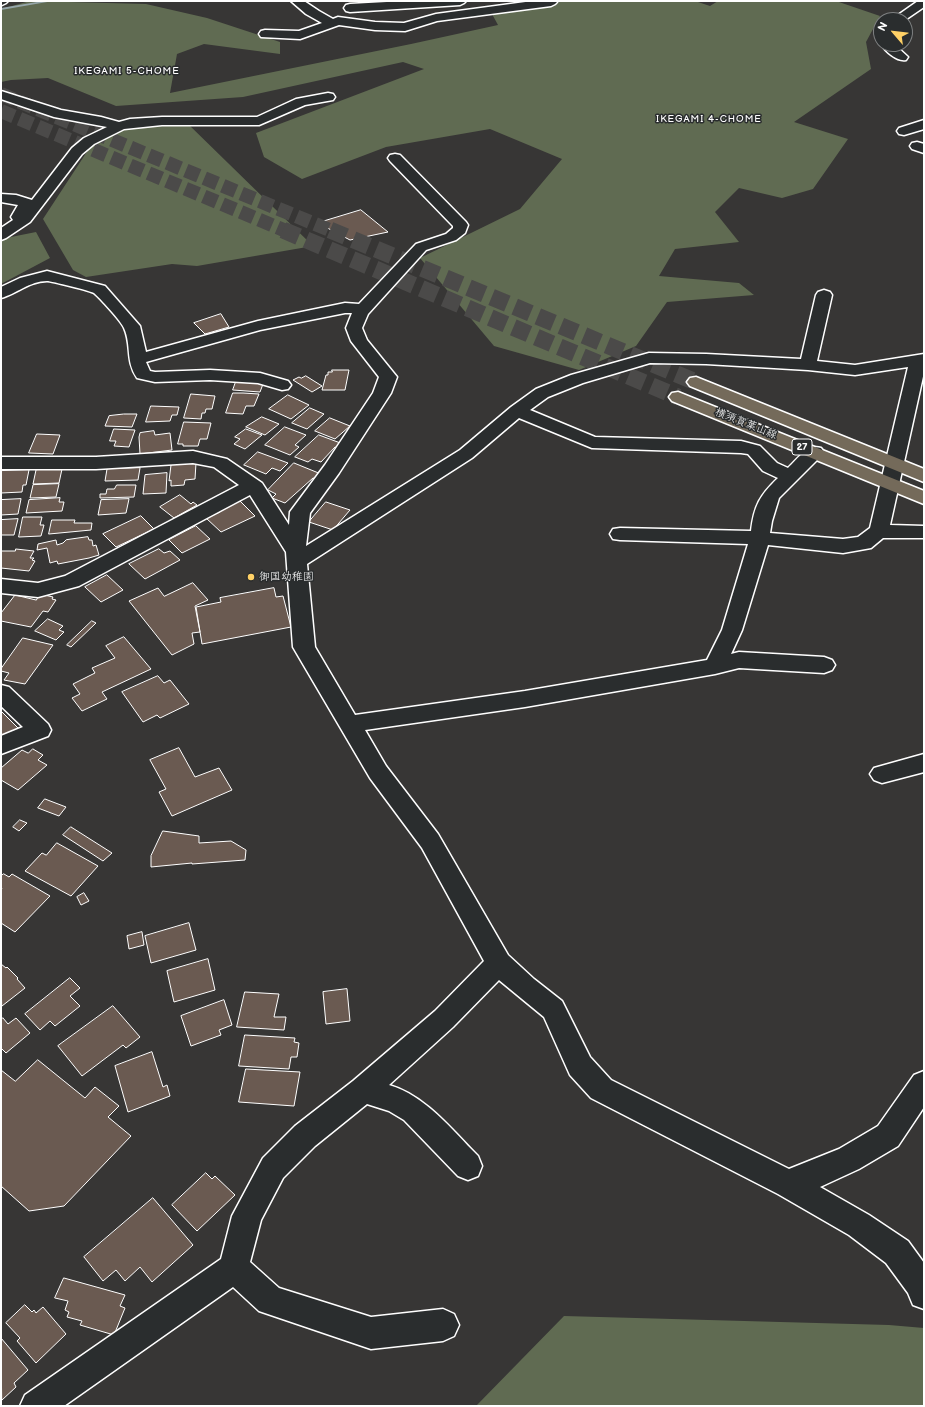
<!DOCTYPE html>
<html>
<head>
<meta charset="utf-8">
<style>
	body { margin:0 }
	#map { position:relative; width:925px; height:1407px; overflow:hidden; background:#373635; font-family:"Balsamiq Sans",sans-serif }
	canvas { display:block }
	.frame { position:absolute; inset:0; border:2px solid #fff; pointer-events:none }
	.north { position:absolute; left:873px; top:12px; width:40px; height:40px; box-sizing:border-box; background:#2a2d2e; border:1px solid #7f8182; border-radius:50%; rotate:298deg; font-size:11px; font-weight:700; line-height:16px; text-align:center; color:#fff }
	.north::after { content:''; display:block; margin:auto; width:14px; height:18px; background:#ffd166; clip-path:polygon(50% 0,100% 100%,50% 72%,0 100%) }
</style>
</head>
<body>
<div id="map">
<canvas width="925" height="1407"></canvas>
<div class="frame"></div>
<div class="north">N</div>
</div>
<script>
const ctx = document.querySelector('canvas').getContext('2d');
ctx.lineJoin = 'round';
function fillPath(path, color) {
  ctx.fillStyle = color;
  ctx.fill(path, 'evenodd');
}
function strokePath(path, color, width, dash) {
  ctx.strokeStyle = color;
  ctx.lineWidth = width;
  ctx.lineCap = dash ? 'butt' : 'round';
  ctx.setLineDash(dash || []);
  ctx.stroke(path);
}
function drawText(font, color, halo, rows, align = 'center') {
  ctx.font = font + ' "Balsamiq Sans","Klee One",sans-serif';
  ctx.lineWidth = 3;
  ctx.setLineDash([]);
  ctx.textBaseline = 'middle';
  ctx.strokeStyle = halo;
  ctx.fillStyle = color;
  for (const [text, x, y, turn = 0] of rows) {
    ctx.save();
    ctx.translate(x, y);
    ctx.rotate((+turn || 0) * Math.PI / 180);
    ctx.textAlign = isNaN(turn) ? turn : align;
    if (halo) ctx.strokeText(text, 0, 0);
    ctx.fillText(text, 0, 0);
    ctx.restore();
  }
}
fillPath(new Path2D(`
	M30 1 146 4 207 18 280 42V54L204 44 177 54 170 93 411 44 498 25 492 14 541 1H695L710 6 718 1H836L880 16 866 42 871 69 794 122 848 139 813 189 782 198 739 188 715 212 739 242 675 249 659 276 739 283 754 295 667 302 636 346 579 370 494 346 420 258 520 209 562 159 490 129 386 147 302 179 264 157 256 133 424 69 403 62 243 97 116 106 48 78 11 80 1 82V9Z
	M186 122 313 246 197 266 172 264 86 277 73 270 43 219 92 144 117 130 135 125Z
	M36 232 50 258 1 284V239Z
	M564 1316 889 1325 924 1328V1406H476Z`), '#606b52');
fillPath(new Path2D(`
	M43 1H53L1 10V8Z`), '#95a6aa');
const building = new Path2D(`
	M361 210 388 232 350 240 318 223Z
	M221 314 229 327 205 334 194 323Z
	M332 370H349L345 390H322L326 375H328V372H332Z
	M306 376 322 386 312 392 293 380 299 377 301 378Z
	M237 379 259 382 258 383 263 384 260 392 233 390Z
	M233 393H243L259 394 254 406H246L243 414 226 413Z
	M191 394 215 396 212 409H206L205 413H202L201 419 184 418Z
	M288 395 309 405 291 419 269 409Z
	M151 406 179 407 177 415H172L170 421 146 422Z
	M310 408 324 414 307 429 292 423Z
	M124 414H137L132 427 105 426 109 416Z
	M262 417 279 424 265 435 246 427Z
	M330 418 350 426 335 439 315 431Z
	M184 422 211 423 207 439H200L198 446H183V444H178Z
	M285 427 306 435 295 445 299 447 290 455 265 445Z
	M114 429 135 430 129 447 114 446 116 441H110Z
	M246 429 262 435 245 449 234 444 240 439 235 437Z
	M154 431 155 435 170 433 172 450 140 454 139 437 140 433Z
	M37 434 60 435 53 454 29 453Z
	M319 435 343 444 338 448 335 447 321 462 312 459 308 462 295 457Z
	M258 452 288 463 280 471 272 468 266 474 244 465Z
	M196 463 195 479 185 480 184 485 171 486V480L169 481 171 465Z
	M294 463 321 474 316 479 313 478 285 503 272 498 276 494 268 490Z
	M140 468 138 480 105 481 107 469Z
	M62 469 59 483 33 484 36 470Z
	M29 470 26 485H23L22 492 1 493V471Z
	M167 473 166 493 143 494 145 475Z
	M59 484 56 497 30 498 33 485Z
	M117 485H136L134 497 100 498V494H106L107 489H114Z
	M180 495 191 504 193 502 197 505 174 518 160 507Z
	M60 498 59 502H64L62 511 26 513 29 500Z
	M21 499 18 514 1 515V500Z
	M129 499 126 513 98 515 101 500Z
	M240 501 255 516 221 532 206 518 220 512 218 510Z
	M326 502 350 510 333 530 309 522Z
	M141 516 154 529 116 547 103 534Z
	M23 517H42L40 525H44L41 536 19 537Z
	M18 519 14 535H1V520Z
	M52 520H75L74 523H92L91 530 49 534Z
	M196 526 210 539 182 553 169 540Z
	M88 537 89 540H92L93 546 96 545 99 555 89 558 58 564 57 561 50 563 47 548 37 550 38 544 56 540 57 545 63 543 66 540Z
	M16 549 34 551 30 558H34L32 560 35 561 29 571 1 568V551H15Z
	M159 549 164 553 170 551 180 560 145 579 129 564Z
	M107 575 123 590 101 602 85 587Z
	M193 583 208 600 195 606 200 632 192 633 194 644 172 655 129 601 158 588 164 596Z
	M274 588 276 597 283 596 291 627 202 644 196 607 221 602 220 598Z
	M40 594 53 597 52 599 56 600 48 612 43 611 31 627 1 621V613L15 595 36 600Z
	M48 619 63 626 59 630 64 632 56 640 35 631Z
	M92 621 96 623 71 647 67 645Z
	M124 637 151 669 102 692 107 699 82 711 72 698 80 694 73 684 95 673 92 668 115 658 106 646Z
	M23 638 53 645 25 684 4 680 9 673 1 671V669Z
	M158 676 164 683 170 680 189 704 160 718 157 715 143 722 122 692Z
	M1 711 18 728 1 738Z
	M179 748 195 777 219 768 232 790 172 816 159 792 166 789 150 760Z
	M33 749 43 755 38 760 47 765 18 790 1 780V768L22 750 28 753Z
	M45 799 66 807 59 816 38 808Z
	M20 820 27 823 19 831 13 827Z
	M71 827 112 853 103 861 63 835Z
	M163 831 199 836V843L231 841 246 850 245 860 192 864V863L151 867V856Z
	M57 843 98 866 71 896 25 871 42 853 46 855Z
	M4 874 9 877 12 874 50 896 15 932 1 923V890L2 888H1V876Z
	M84 893 89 901 81 905 77 897Z
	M189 923 196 950 151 963 145 936Z
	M142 932 144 945 129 949 127 936Z
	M208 959 215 990 174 1002 167 971Z
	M1 964 6 968 7 967 18 978 17 979 25 988 2 1006Z
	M70 978 80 988 70 996 80 1006 55 1026 50 1021 40 1030 25 1014Z
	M347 989 350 1021 326 1024 323 992Z
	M245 992 279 994 274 1017H286L284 1030 237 1027Z
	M224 1000 232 1025 219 1030 221 1035 191 1046 181 1016Z
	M113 1006 140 1037 126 1048 123 1045 82 1076 58 1046Z
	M3 1018 8 1024 16 1018 30 1033 6 1053 1 1048V1020Z
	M245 1035 295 1038 294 1042 299 1043 297 1057H291L289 1069 239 1066Z
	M152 1052 163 1087 167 1085 170 1096 128 1112 115 1066Z
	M38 1060 85 1098 95 1087 119 1106 108 1117 131 1136 64 1206 29 1211 1 1186V1070L15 1081Z
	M246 1069 300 1072 294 1106 239 1102Z
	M206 1173 212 1179 215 1176 235 1195 197 1231 172 1205Z
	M153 1198 193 1245 152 1282 140 1267 125 1281 116 1270 103 1281 84 1257Z
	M64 1278 125 1295 120 1306 125 1308 114 1335 80 1325 82 1321 67 1317 69 1312 65 1310 68 1301 55 1298Z
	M25 1305 32 1312 34 1310 36 1313 43 1307 66 1334 36 1363 17 1341 20 1338 6 1323Z
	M1 1338 28 1370 14 1383 16 1387 2 1400Z`);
fillPath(building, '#6a5a51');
strokePath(building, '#fff', 1);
strokePath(new Path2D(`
	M1 94 332 231
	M1 111 286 231`), '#4b4a49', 14, [14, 6]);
strokePath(new Path2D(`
	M283 230 678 397
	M330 230 696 382`), '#4b4a49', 17, [17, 8]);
const minor = new Path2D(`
	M1 1H8L6 3 2 5Z
	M291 1H304L319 11 333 19 338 17 375 22 404 23 436 14 533 1 557 2 555 4 551 6 437 21 405 31 375 30 339 25 300 39 261 37 259 34 261 31 265 30 299 31 322 23 306 14Z
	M405 1H466L464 3 460 5 350 12 346 11 344 8 346 5 350 4Z
	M918 1H924V7L905 20H891Z
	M881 44H894L908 57 906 60C897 62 885 51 881 44Z
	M1 91 61 110 101 117 119 122 130 119 162 117H257L296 99 328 93 333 94 335 97 333 100 305 105 259 125H162L124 129 94 144 82 154 30 222 6 238 1 240V228L13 220 11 217 18 205 1 202V194L16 195 32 200 72 148 84 138 107 127 54 117 1 99Z
	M924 120V129L904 135 899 134 897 131 899 128Z
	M917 142 924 144V153L912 149 910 146 912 143Z
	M395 154 400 155 466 222 468 225 465 233 456 240 426 250 368 314 362 328 367 340 397 377 391 393 339 473 310 513 306 546 460 450 511 407 536 389 571 375 649 353 706 354 801 359 816 295 818 292 824 290 830 292 832 295 817 361 855 365 924 354V372L890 525 924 526V538H883L871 548 843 553 768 545 742 630 731 654 739 652 824 657 832 660 835 665 832 670 824 673 739 668 715 674 525 707 365 730 386 766 438 834 508 955 534 979 562 1001 590 1057 611 1080 789 1169 839 1149 878 1126 914 1075 924 1071V1107L898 1146 859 1169 820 1187 869 1215 908 1241 924 1263V1309L913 1305 908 1293 886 1263 849 1235 778 1194 591 1098 570 1075 544 1017 499 980 453 1027 389 1085C426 1096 451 1129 478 1156L482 1166 478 1176 468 1180 458 1176 404 1120 389 1111 367 1104 315 1146 283 1178 261 1220 250 1262 279 1288 371 1317 443 1309 454 1314 459 1325 454 1336 443 1341 371 1349 259 1311 233 1287 64 1406H20L25 1395 221 1259 232 1216 263 1158 295 1126 353 1081 435 1011 484 961 422 848 370 778 293 647 286 552 250 495 79 586 38 597 1 593V579L38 583 65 576 239 485 214 467 193 463 96 469H1V457H96L193 451 227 459 262 483 289 525 290 512 325 465 373 393 379 377 351 341 346 328 352 313H345L260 330 146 362 150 371 155 372 210 370 260 373 288 381 291 385 288 389 282 390 258 383 210 380 155 382 137 378C125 360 132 346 124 328 122 322 99 297 94 293 91 291 51 281 47 281 30 281 16 294 1 298V287L20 278 47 271 105 286 140 326 146 352 258 321 345 303 359 304 416 244 446 234 453 228V226L390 161 388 158 390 155ZM650 363 706 364 808 370 855 375 908 367 870 528 858 537 843 539 770 533 772 521 779 498 821 456 824 452 821 448C807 444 798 459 788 468L777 463 760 446 741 441 595 437 530 410 548 397 583 383ZM519 418 592 448 741 453 748 454 763 471 778 478C760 495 754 506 751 531L620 528 613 529 610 534 613 539 620 540 748 544 722 630 707 660 525 691 355 715 315 647 307 564 472 458Z
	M1 685 9 687 48 724 51 730 48 736 1 754V736L23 727 1 706Z
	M924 754V772L882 783 874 780 870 774 874 768Z`);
const primary = new Path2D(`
	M696 377 924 469V482L690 386 687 382 690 378Z
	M678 392 924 491V504L672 401 669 397 672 393Z`);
strokePath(minor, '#fff', 3);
strokePath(primary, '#fff', 3);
fillPath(minor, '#2a2d2e');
fillPath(primary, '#746a5a');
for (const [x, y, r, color] of [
	[251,577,4,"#ffd166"]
]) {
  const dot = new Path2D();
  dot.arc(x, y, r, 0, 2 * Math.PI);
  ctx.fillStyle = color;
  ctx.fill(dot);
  strokePath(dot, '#2a2d2e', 1.5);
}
ctx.letterSpacing = '1px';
drawText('10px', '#fff', '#2a2d2e', [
	["IKEGAMI 5-CHOME",127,71],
	["IKEGAMI 4-CHOME",709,119]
]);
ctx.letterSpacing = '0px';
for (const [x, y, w] of [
	[802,447,20]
]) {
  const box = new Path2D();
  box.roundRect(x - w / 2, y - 8, w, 16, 3);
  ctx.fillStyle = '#2a2d2e';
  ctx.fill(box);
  strokePath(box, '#fff', 1);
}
drawText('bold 10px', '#fff', null, [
	["27",802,447]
]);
drawText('11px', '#fff', '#2a2d2e', [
	["横須賀葉山線",746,424,22]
]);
drawText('11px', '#fff', '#2a2d2e', [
	["御国幼稚園",259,577]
], 'left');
</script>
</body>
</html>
